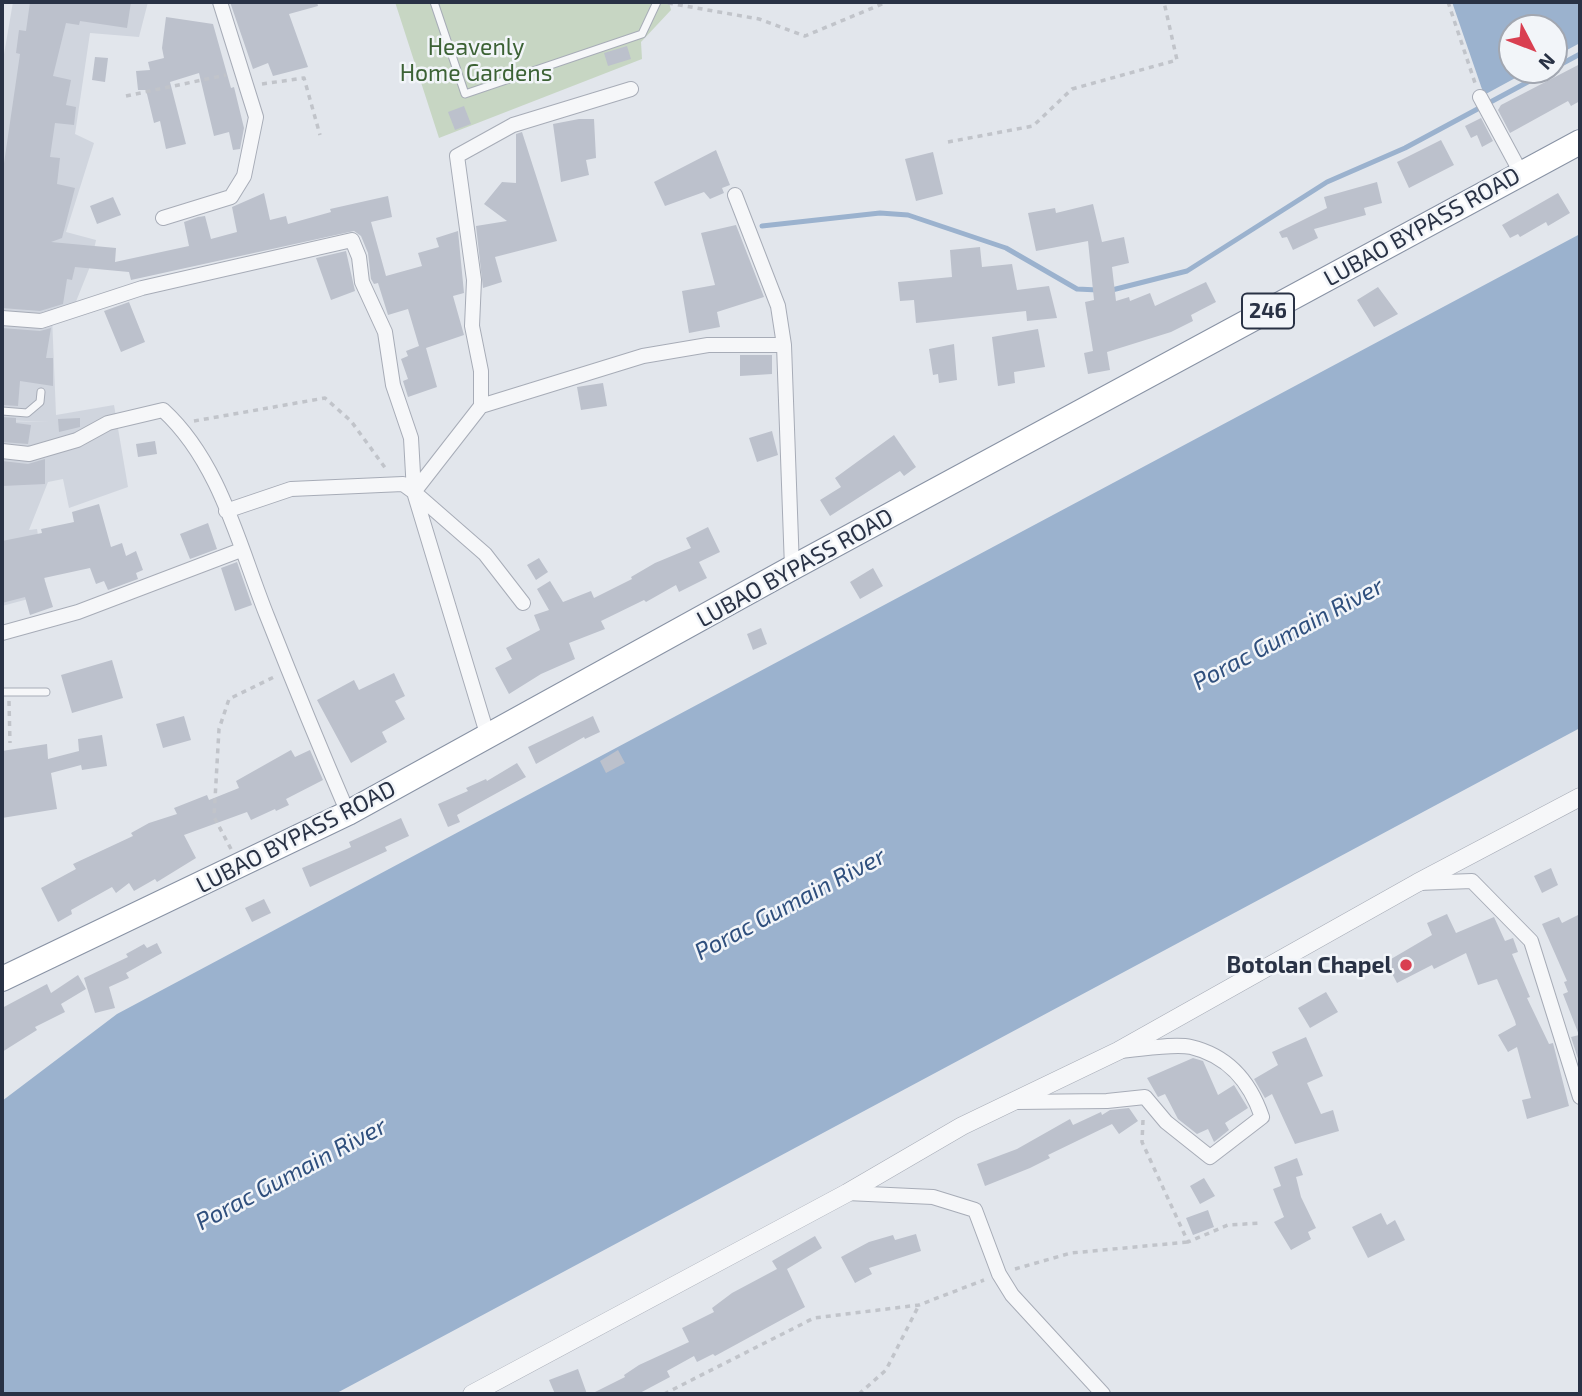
<!DOCTYPE html>
<html>
<head>
<meta charset="utf-8">
<style>
	body { margin:0 }
	#map { position:relative; width:1582px; height:1396px; overflow:hidden; background:#e2e6ec; font-family:"Exo 2",sans-serif }
	canvas { display:block }
	.frame { position:absolute; inset:0; border:4px solid #293245; pointer-events:none }
	.north { position:absolute; left:1498px; top:14px; width:70px; height:70px; box-sizing:border-box; background:#f2f5f9; border:2px solid #a2a7b1; border-radius:50%; rotate:132deg; font-size:19px; font-weight:700; line-height:28px; text-align:center; color:#293245 }
	.north::after { content:''; display:block; margin:auto; width:24px; height:32px; background:#d93f51; clip-path:polygon(50% 0,100% 100%,50% 72%,0 100%) }
</style>
</head>
<body>
<div id="map">
<canvas width="1582" height="1396"></canvas>
<div class="frame"></div>
<div class="north">N</div>
</div>
<script>
const ctx = document.querySelector('canvas').getContext('2d');
ctx.lineJoin = 'round';
function fillPath(path, color) {
  ctx.fillStyle = color;
  ctx.fill(path, 'evenodd');
}
function strokePath(path, color, width, dash) {
  ctx.strokeStyle = color;
  ctx.lineWidth = width;
  ctx.lineCap = dash ? 'butt' : 'round';
  ctx.setLineDash(dash || []);
  ctx.stroke(path);
}
function drawText(font, color, halo, rows, align = 'center') {
  ctx.font = font + ' "Exo 2",sans-serif';
  ctx.lineWidth = 5;
  ctx.setLineDash([]);
  ctx.textBaseline = 'middle';
  ctx.strokeStyle = halo;
  ctx.fillStyle = color;
  for (const [text, x, y, turn = 0] of rows) {
    ctx.save();
    ctx.translate(x, y);
    ctx.rotate((+turn || 0) * Math.PI / 180);
    ctx.textAlign = isNaN(turn) ? turn : align;
    if (halo) ctx.strokeText(text, 0, 0);
    ctx.fillText(text, 0, 0);
    ctx.restore();
  }
}
fillPath(new Path2D(`
	M13 2H148L139 37 90 33 75 134 94 143 66 232 96 240 91 264 75 304 52 316 56 415 114 405 128 487 69 508 63 479 48 482 29 530 37 529 47 594 2 606V421L50 422 2 420V66Z`), '#d0d5de');
fillPath(new Path2D(`
	M395 2H669L671 10 641 42 642 59 439 138Z`), '#c7d6c3');
fillPath(new Path2D(`
	M1452 2H1580V43L1554 57V28H1512V70H1530L1484 95Z
	M1580 234V728L335 1394H2V1101L117 1014Z`), '#9bb2ce');
strokePath(new Path2D(`
	M1554 68 1580 54
	M762 226 880 213 908 215 1006 248 1077 289 1098 290
	M1108 291 1187 271 1327 182 1405 148 1550 70`), '#9bb2ce', 5);
fillPath(new Path2D(`
	M30 2H131L127 28 80 21 79 25 66 23 53 76 71 80 66 105 76 107 74 125 55 123 50 157 60 158 57 184 75 188 62 238 51 242 116 248 115 262 189 246 184 222 198 217 205 216 211 239 237 232 232 207 264 193 270 220 286 216 288 224 331 212 330 209 388 196 392 217 371 222 386 276 422 266 418 253 439 247 436 238 458 231 464 293 453 296 464 335 426 348 437 387 408 397 403 381 408 379 401 359 408 356 406 351 419 346 408 309 388 315 378 283 374 284 371 279 368 253 361 236 354 231 131 280 129 272 75 267 72 280 67 279 63 304 40 311 2 308V177L20 54 16 53 19 30 26 31Z
	M230 2H317L318 6 289 14 308 67 273 76 268 63 253 69Z
	M166 17 213 24 231 88 234 87 244 128 240 149 233 150 229 132 214 136 199 73 170 82 186 144 166 149 160 121 154 123 146 90H138L136 71 150 70 148 62 164 58 162 48Z
	M627 46 631 59 608 66 604 53Z
	M95 57 108 58 105 82 92 80Z
	M1580 64V101L1571 106 1568 101 1510 133 1498 110 1501 105Z
	M464 106 471 124 455 130 448 112Z
	M1481 118 1493 141 1482 147 1477 135 1471 138 1465 126Z
	M579 119H594L596 158 586 160 589 175 561 182 553 124Z
	M522 132 557 241 495 257 502 282 483 288 476 226 507 221 484 204 502 182 516 183V134Z
	M1441 140 1454 165 1409 188 1397 162Z
	M716 150 730 185 722 188 724 193 710 199 704 192 665 206 654 182Z
	M933 152 943 194 916 201 905 159Z
	M1377 182 1382 203 1364 208 1366 215 1314 229 1318 238 1293 250 1287 237 1282 238 1279 232 1327 208 1324 197Z
	M1558 193 1570 213 1548 226 1546 222 1520 237 1518 234 1510 238 1502 225Z
	M113 197 121 215 97 224 90 206Z
	M1093 204 1102 242 1124 237 1129 263 1112 267 1116 301 1129 297 1130 301 1150 293 1155 306 1206 282 1216 302 1191 315 1193 321 1171 332 1107 352 1110 370 1088 374 1084 353 1093 351 1085 302 1094 300 1088 241 1036 251 1028 213 1055 208 1056 213Z
	M736 225 764 297 717 312 720 327 689 333 682 291 715 285 701 233Z
	M980 247 982 267 1012 264 1017 290 1049 286 1057 318 1027 321 1026 311 916 323 914 300 900 301 898 282 952 277 950 250Z
	M346 251 355 291 331 300 316 258Z
	M1378 287 1398 314 1374 327 1357 300Z
	M129 302 145 342 121 352 104 311Z
	M2 328 40 331 51 328 46 358H53V386L20 381 18 406 2 405Z
	M1038 329 1045 367 1014 372 1015 383 998 386 992 337Z
	M954 344 957 380 939 383 938 374 933 375 929 349Z
	M740 355H772V374L740 376Z
	M603 383 607 406 581 410 577 387Z
	M2 417 16 418V423L31 425 28 444 2 442Z
	M80 418V427L59 432 58 419Z
	M772 431 778 455 757 462 749 438Z
	M894 435 916 467 904 476 900 471 830 516 820 500 841 487 835 478Z
	M155 441 157 454 138 457 136 444Z
	M45 459V484L2 486V461L28 464Z
	M99 504 111 547 122 543 126 556 136 551 143 570 136 573 138 579 108 590 104 581 96 584 90 568 44 578 53 607 30 615 25 597 2 603V541L42 533 41 529 74 522 72 512Z
	M208 523 217 549 190 559 180 534Z
	M708 527 720 552 699 562 707 578 679 592 676 585 646 602 644 600 601 621 605 629 569 643 575 659 541 674 509 694 495 668 512 659 506 648 540 630 534 615 549 610 537 589 550 581 563 602 591 591 594 598 632 579 631 577 655 563 691 548 686 538Z
	M539 558 548 572 536 580 527 565Z
	M237 562 252 605 235 611 221 568Z
	M873 568 883 586 860 599 850 582Z
	M761 628 767 644 753 650 747 634Z
	M112 660 123 698 72 713 61 675Z
	M394 673 405 696 395 701 405 719 382 732 387 742 351 763 317 700 354 680 359 690Z
	M184 716 191 740 163 748 156 724Z
	M593 716 600 732 585 739 584 737 536 764 528 747Z
	M102 735 107 766 82 770 81 765 51 773 57 809 2 818V751L47 744 48 759 79 751 78 739Z
	M291 750 295 757 310 750 323 780 286 799 289 805 276 811 275 809 251 820 247 812 184 835 196 858 157 882 155 879 134 891 129 883 116 893 112 887 71 910 72 914 58 922 41 888 76 869 73 864 133 836 131 833 149 823 177 814 174 808 207 795 209 800 239 788 236 781Z
	M618 750 625 763 606 773 600 761Z
	M517 763 526 777 457 815 460 822 448 827 438 804 468 791 466 788 486 779 487 781Z
	M401 818 409 836 385 847 387 851 310 887 302 868 351 847 349 842Z
	M1551 868 1558 885 1542 893 1534 876Z
	M264 899 271 913 252 922 245 908Z
	M1447 914 1456 933 1494 917 1505 941 1513 938 1518 952 1512 954 1530 997 1527 998 1549 1044 1553 1043 1569 1106 1527 1119 1522 1100 1531 1098 1517 1047 1508 1052 1498 1035 1516 1025 1515 1021 1497 979 1478 985 1466 953 1434 969 1432 965 1397 983 1386 962 1432 935 1427 923Z
	M1580 914V1062H1579L1571 1037 1579 1035 1563 994 1568 992 1564 982 1567 981 1542 924 1559 917 1562 923Z
	M157 943 162 953 126 973 129 978 109 987 115 1008 95 1013 84 978 128 957 126 954 144 944 147 948Z
	M78 975 86 989 61 1004 65 1012 35 1027 37 1030 2 1052V1008L47 984 51 993Z
	M1326 992 1338 1012 1310 1028 1298 1008Z
	M1306 1037 1323 1076 1307 1083 1321 1114 1333 1110 1339 1131 1295 1144 1272 1094 1265 1098 1254 1079 1278 1065 1272 1052Z
	M1193 1058 1203 1061 1218 1095 1234 1085 1248 1108 1225 1123 1229 1130 1214 1142 1208 1129 1197 1134 1178 1119 1165 1094 1158 1097 1147 1078Z
	M1129 1108 1138 1121 1119 1134 1112 1124 1048 1155 1050 1158 1030 1168 985 1186 977 1164 1017 1149 1070 1119 1073 1125 1101 1112 1102 1115 1110 1110Z
	M1297 1158 1303 1175 1296 1177 1301 1197 1316 1228 1308 1232 1311 1239 1291 1250 1274 1222 1284 1217 1273 1189 1281 1186 1274 1167Z
	M1204 1178 1215 1196 1200 1204 1190 1186Z
	M1208 1210 1214 1227 1193 1235 1186 1218Z
	M1381 1213 1387 1225 1395 1220 1405 1240 1368 1258 1352 1227Z
	M916 1234 921 1251 869 1268 872 1274 855 1283 841 1257 869 1242 893 1235 895 1240Z
	M815 1236 822 1248 787 1269 805 1307 715 1356 713 1354 697 1362 694 1356 667 1371 670 1377 638 1394H591L625 1377 624 1375 639 1365 689 1342 682 1328 714 1312 712 1308 732 1293 777 1269 772 1261Z
	M578 1369 587 1394H555L549 1380Z`), '#bcc1cc');
const service = new Path2D(`
	M434 2 465 94 642 34 657 2
	M2 411 27 413 40 402 41 392
	M2 692H46`);
const minor = new Path2D(`
	M1480 97 1521 173
	M735 195 778 306 784 345 792 568
	M163 218 231 197 244 176 256 117 220 2
	M2 318 41 321 142 288 352 240 359 257 362 282 385 332 393 385 411 438 414 492 485 554 523 603
	M481 406V371L472 326 474 280 457 156 513 125 631 89
	M2 451 29 454 77 440 108 423 163 410C220 462 239 546 267 616 293 682 320 748 348 813
	M414 492 481 406 643 356 708 345H784
	M226 511 291 489 403 484 414 492 488 737
	M2 633 78 612 241 550
	M1418 883 1472 881 1531 941 1580 1097
	M1015 1102 1107 1101 1145 1097 1166 1122 1210 1157 1262 1117C1250 1082 1229 1056 1191 1047 1173 1043 1138 1050 1119 1051
	M847 1193 933 1197 975 1210 999 1274 1012 1295 1103 1394`);
const tertiary = new Path2D(`
	M472 1394 847 1193 962 1126 1118 1051 1417 883 1580 797`);
const trunk = new Path2D(`
	M2 979 348 813 792 568 1580 142`);
strokePath(service, '#a7acb7', 9);
strokePath(minor, '#a7acb7', 16);
strokePath(tertiary, '#a7acb7', 19);
strokePath(trunk, '#8892a4', 26);
strokePath(new Path2D(`
	M1448 2 1475 83
	M668 3 759 19 805 36 887 2
	M262 84 304 78 320 135
	M126 96 226 75
	M948 142 1033 126 1072 89 1177 60 1164 2
	M194 421 325 398 351 421 386 469
	M9 701 10 743
	M231 849 214 817 219 729 229 699 276 676
	M1143 1120 1142 1142 1188 1242 1228 1225 1262 1223
	M1015 1269 1071 1253 1188 1242
	M664 1394 814 1318 919 1305 984 1280
	M859 1394 886 1370 919 1305`), '#c1c4ca', 3.5, [5, 5]);
strokePath(service, '#f6f7f9', 7);
strokePath(minor, '#f6f7f9', 14);
strokePath(tertiary, '#f6f7f9', 18);
strokePath(trunk, '#fff', 24);
for (const [x, y, r, color] of [
	[1406,965,7,"#d93f51"]
]) {
  const dot = new Path2D();
  dot.arc(x, y, r, 0, 2 * Math.PI);
  ctx.fillStyle = color;
  ctx.fill(dot);
  strokePath(dot, '#f2f5f9', 2.5);
}
for (const [x, y, w] of [
	[1268,311,52]
]) {
  const box = new Path2D();
  box.roundRect(x - w / 2, y - 17.5, w, 35, 5);
  ctx.fillStyle = '#f2f5f9';
  ctx.fill(box);
  strokePath(box, '#293245', 2);
}
drawText('bold 21px', '#293245', null, [
	["246",1268,311]
]);
drawText('23px', '#3c6235', '#f2f5f9', [
	["Heavenly",476,47],
	["Home Gardens",476,73]
]);
drawText('23px', '#293245', '#f2f5f9', [
	["LUBAO BYPASS ROAD",1422,227,-29],
	["LUBAO BYPASS ROAD",795,568,-29],
	["LUBAO BYPASS ROAD",296,837,-27]
]);
drawText('bold 23px', '#293245', '#f2f5f9', [
	["Botolan Chapel",1392,965]
], 'right');
drawText('italic 24px', '#2f4f7d', '#f2f5f9', [
	["Porac Gumain River",1288,634,-28],
	["Porac Gumain River",790,904,-28],
	["Porac Gumain River",291,1174,-28]
]);
</script>
</body>
</html>
